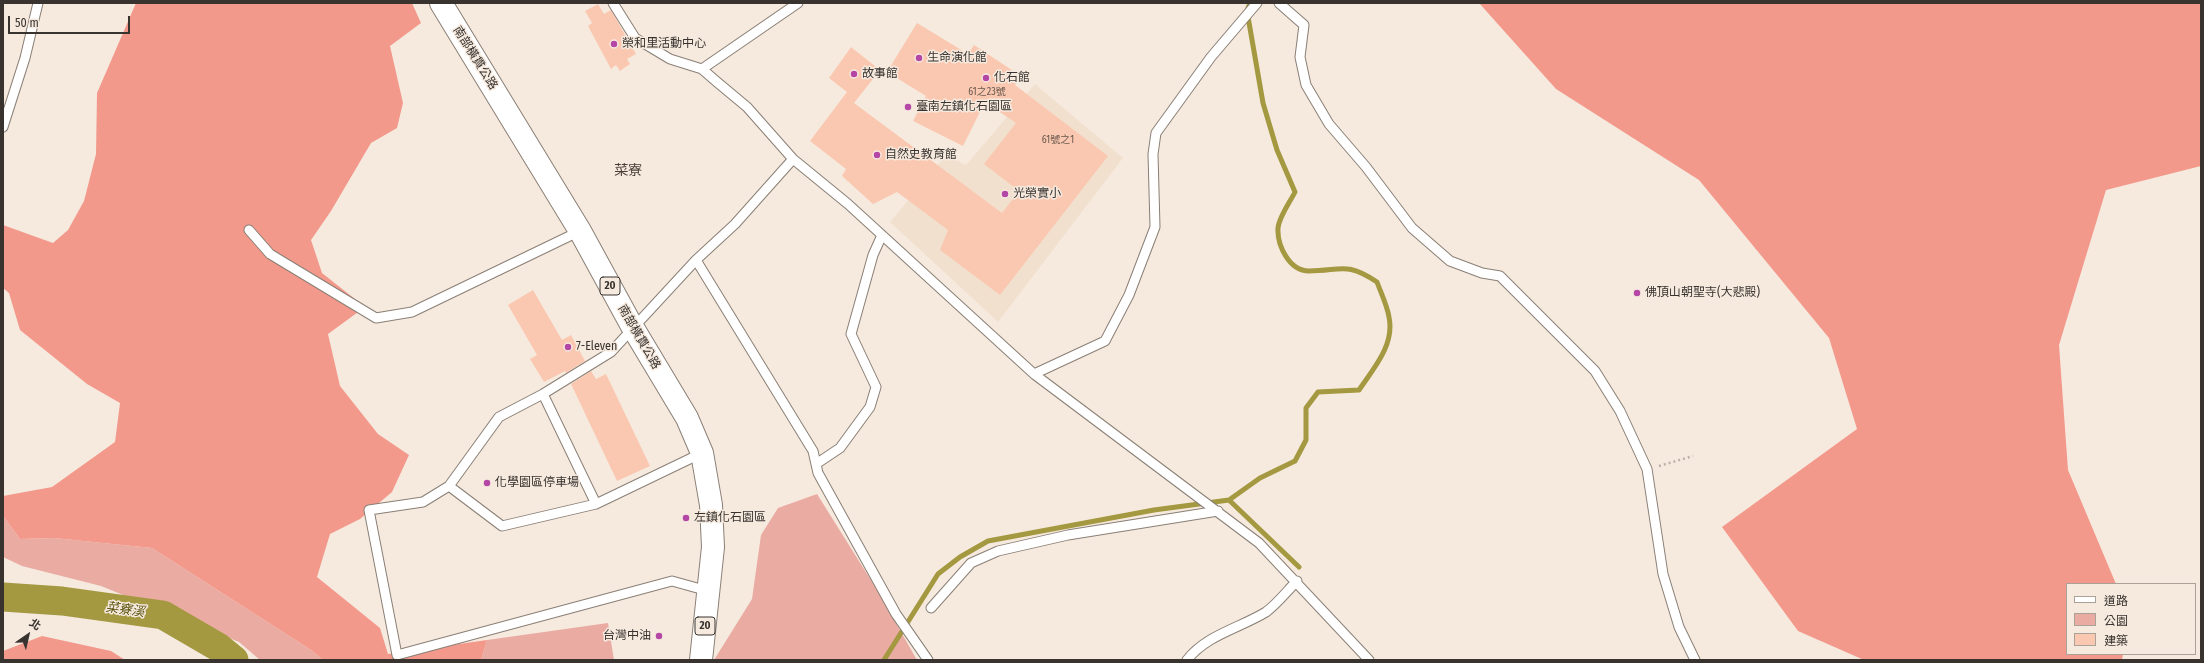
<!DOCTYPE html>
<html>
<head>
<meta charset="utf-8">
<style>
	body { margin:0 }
	#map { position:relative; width:2204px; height:663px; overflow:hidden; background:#f6eadf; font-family:"Fira Sans Condensed","Noto Sans TC",sans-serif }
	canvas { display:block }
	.frame { position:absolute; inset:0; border:4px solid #38332f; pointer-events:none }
	.legend { position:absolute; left:2066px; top:583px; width:130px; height:72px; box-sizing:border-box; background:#f6eadf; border:1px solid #aaa199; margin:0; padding:5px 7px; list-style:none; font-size:12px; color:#38332f }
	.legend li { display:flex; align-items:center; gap:8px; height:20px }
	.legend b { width:20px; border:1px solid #aaa199 }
	.north { position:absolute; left:8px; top:615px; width:40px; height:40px; -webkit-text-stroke:3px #f6eadf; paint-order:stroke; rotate:34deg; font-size:11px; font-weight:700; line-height:16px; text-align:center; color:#38332f }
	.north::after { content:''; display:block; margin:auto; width:14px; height:18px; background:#38332f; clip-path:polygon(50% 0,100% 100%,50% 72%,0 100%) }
	.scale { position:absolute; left:8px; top:16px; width:122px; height:18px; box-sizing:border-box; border:2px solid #38332f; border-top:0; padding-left:5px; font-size:12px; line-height:14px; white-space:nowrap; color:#38332f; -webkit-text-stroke:3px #f6eadf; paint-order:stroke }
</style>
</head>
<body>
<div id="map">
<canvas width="2204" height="663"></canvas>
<div class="frame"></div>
<ul class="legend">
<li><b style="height:5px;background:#fff"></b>道路</li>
<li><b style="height:11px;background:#e9aba2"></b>公園</li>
<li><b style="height:11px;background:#fac8b0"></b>建築</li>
</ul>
<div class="north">北</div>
<div class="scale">50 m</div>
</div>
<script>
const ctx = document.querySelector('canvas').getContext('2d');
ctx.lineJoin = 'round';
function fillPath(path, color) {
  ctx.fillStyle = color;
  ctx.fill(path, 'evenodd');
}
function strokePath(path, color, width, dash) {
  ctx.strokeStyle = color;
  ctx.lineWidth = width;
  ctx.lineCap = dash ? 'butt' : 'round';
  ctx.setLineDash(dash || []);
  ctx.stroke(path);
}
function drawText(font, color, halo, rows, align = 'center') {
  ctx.font = font + ' "Fira Sans Condensed","Noto Sans TC",sans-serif';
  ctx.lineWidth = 3;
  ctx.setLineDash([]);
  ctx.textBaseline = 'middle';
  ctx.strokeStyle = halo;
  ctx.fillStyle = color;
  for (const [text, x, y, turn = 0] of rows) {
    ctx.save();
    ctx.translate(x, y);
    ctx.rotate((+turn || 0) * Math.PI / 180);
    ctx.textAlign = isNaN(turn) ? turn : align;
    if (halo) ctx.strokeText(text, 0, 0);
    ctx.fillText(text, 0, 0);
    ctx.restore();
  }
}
fillPath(new Path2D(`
	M1035 84 1123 158 998 322 890 222 946 155 966 165Z`), '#f2e0cf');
fillPath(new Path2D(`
	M817 494 874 585 917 660H714L752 599 761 535 778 508Z
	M3 516 20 539 54 538 152 548 311 650 323 660H260L239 642 101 586 22 566 3 557Z
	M608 623 614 660H481L487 640Z`), '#e9aba2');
fillPath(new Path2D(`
	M136 3H412L421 23 390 46 403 103 397 128 371 143 331 211 311 240 322 273 365 307 328 334 340 386 378 434 409 455 392 492 360 519 330 534 317 577 380 628 388 654 487 640 481 660H323L311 650 152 548 54 538 20 539 3 516V496L52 487 115 442 120 403 87 384 20 330 9 293 3 288V225L53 243 68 230 84 201 96 154 97 93Z
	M1479 3H2201V166L2106 190 2059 345 2068 470 2116 584H2067V654H2123L2122 660H1864L1798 631 1722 527 1857 429 1829 338 1699 180 1556 89Z
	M42 636 111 651 125 660H3V651Z`), '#f3998c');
strokePath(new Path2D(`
	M1229 500 1299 567
	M884 660 938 574 960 557 988 541 1154 510 1229 500 1260 478 1295 461 1306 440V408L1318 392 1359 390C1373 369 1395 345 1389 317 1387 305 1381 293 1377 282 1346 261 1341 271 1309 271 1289 271 1277 245 1278 228 1279 217 1290 202 1295 192L1277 150 1263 103 1247 11 1250 3`), '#a49940', 5);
strokePath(new Path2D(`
	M3 597 62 601 163 615 218 647 234 660`), '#a49940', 29);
fillPath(new Path2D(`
	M598 4 604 14 611 10 636 54 627 59 630 64 620 71 616 65 611 69 588 26 592 23 585 11Z
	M917 23 968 54 974 45 1021 76 1015 85 1108 156 1000 295 940 250 948 230 897 192 873 204 842 176 846 169 810 141 847 92 829 78 851 47 880 70 854 103 1002 213 1019 191 984 164 1016 123 985 102 963 146 913 121 926 96 887 72Z
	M533 290 562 340 571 335 585 361 566 373 565 371 544 382 530 359 537 355 508 305Z
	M591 371 596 379 606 374 650 466 617 481 571 384Z`), '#fac8b0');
const service = new Path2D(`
	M613 3 635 38 670 59 702 69 717 82 747 107 793 159 848 204 1034 374 1259 543 1369 660
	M1279 3 1304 25 1300 57 1306 85 1329 124 1366 167 1412 228 1450 261 1482 273 1500 276 1595 371 1620 411 1647 469 1663 574 1679 627 1695 660
	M702 69 798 3
	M3 127 25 58 38 3
	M249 230 270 254 376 318 412 312 580 231
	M696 260 813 451 818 473 896 614 928 660
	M1034 374 1105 341 1129 295 1155 227 1153 154 1156 133 1211 57 1257 3
	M543 394 596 504
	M816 464 840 448 870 407 876 387 851 334 873 255 882 235
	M449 486 502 526 596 504 702 453
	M708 591 672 581 397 655 369 510 423 502 449 486 499 417 543 394 611 352 696 260 735 224 793 159
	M931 608 971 563 998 551 1068 535 1218 511
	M1187 660C1206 635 1240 628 1266 612 1277 604 1287 591 1297 581`);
const primary = new Path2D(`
	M441 3 580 231 633 328 687 418 702 453 711 505 713 547 701 660`);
strokePath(service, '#8a7f75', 11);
strokePath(primary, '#8a7f75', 24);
strokePath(new Path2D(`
	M1659 466 1693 456`), '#bcb2aa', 2.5, [2, 3]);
strokePath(service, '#fff', 9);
strokePath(primary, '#fff', 22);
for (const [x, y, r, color] of [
	[614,44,4,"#b446a5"],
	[919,58,4,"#b446a5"],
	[854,74,4,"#b446a5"],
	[986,78,4,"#b446a5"],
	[908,107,4,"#b446a5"],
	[877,155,4,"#b446a5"],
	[1005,194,4,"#b446a5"],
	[1637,293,4,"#b446a5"],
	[568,347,4,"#b446a5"],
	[487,483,4,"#b446a5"],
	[686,518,4,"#b446a5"],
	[659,636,4,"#b446a5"]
]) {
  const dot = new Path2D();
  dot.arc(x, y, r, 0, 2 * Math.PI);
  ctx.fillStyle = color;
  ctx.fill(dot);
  strokePath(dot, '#f6eadf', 1.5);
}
drawText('10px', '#68584f', null, [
	["61之23號",987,92],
	["61號之1",1058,140]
]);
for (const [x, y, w] of [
	[610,286,20],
	[705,626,20]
]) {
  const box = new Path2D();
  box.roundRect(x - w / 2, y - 9, w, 18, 3);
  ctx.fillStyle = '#f6eadf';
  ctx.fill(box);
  strokePath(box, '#38332f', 1);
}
drawText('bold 11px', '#38332f', null, [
	["20",610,286],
	["20",705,626]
]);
drawText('12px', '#38332f', '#f6eadf', [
	["榮和里活動中心",622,44],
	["生命演化館",927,58],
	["故事館",862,74],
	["化石館",994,78],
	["臺南左鎮化石園區",916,107],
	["自然史教育館",885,155],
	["光榮實小",1013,194],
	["佛頂山朝聖寺(大悲殿)",1645,293],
	["7-Eleven",576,347],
	["化學園區停車場",495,483],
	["左鎮化石園區",694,518],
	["台灣中油",651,636,"right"]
], 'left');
drawText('12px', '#38332f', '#f6eadf', [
	["南部橫貫公路",475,58,58],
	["南部橫貫公路",639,337,60]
]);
drawText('italic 13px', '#58500b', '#f6eadf', [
	["菜竂溪",125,610,8]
]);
drawText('14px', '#493f36', '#f6eadf', [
	["菜寮",628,171]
]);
</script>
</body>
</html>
